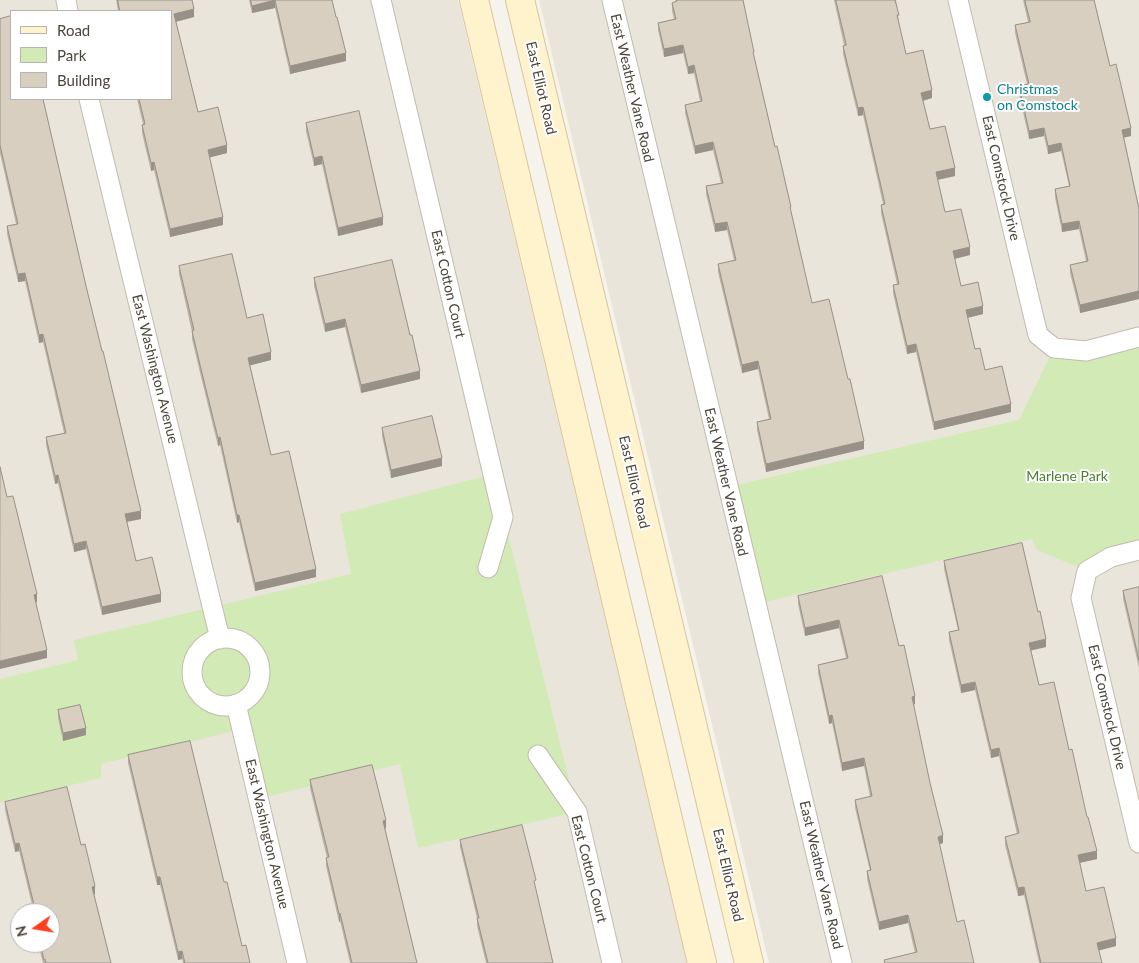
<!DOCTYPE html>
<html>
<head>
<meta charset="utf-8">
<style>
	body { margin:0 }
	#map { position:relative; width:1139px; height:963px; overflow:hidden; background:#f6f3ec; font-family:Lato,sans-serif }
	canvas { display:block }
	.legend { position:absolute; left:10px; top:10px; width:162px; height:90px; box-sizing:border-box; background:#fff; border:1px solid #b7b4b0; margin:0; padding:6px 9px; list-style:none; font-size:15px; color:#4b4439 }
	.legend li { display:flex; align-items:center; gap:10px; height:25px }
	.legend b { width:25px; border:1px solid #b7b4b0 }
	.north { position:absolute; left:10px; top:903px; width:50px; height:50px; box-sizing:border-box; background:#fff; border:1px solid #b7b4b0; border-radius:50%; rotate:257deg; font-size:14px; font-weight:700; line-height:20px; text-align:center; color:#4b4439 }
	.north::after { content:''; display:block; margin:auto; width:18px; height:22px; background:#fc3f1d; clip-path:polygon(50% 0,100% 100%,50% 72%,0 100%) }
</style>
</head>
<body>
<div id="map">
<canvas width="1139" height="963"></canvas>
<ul class="legend">
<li><b style="height:6px;background:#fff3cd"></b>Road</li>
<li><b style="height:14px;background:#d2eab5"></b>Park</li>
<li><b style="height:14px;background:#d8cfc1"></b>Building</li>
</ul>
<div class="north">N</div>
</div>
<script>
const ctx = document.querySelector('canvas').getContext('2d');
ctx.lineJoin = 'round';
function fillPath(path, color) {
  ctx.fillStyle = color;
  ctx.fill(path, 'evenodd');
}
function strokePath(path, color, width, dash) {
  ctx.strokeStyle = color;
  ctx.lineWidth = width;
  ctx.lineCap = dash ? 'butt' : 'round';
  ctx.setLineDash(dash || []);
  ctx.stroke(path);
}
function drawText(font, color, halo, rows, align = 'center') {
  ctx.font = font + ' Lato,sans-serif';
  ctx.lineWidth = 4;
  ctx.setLineDash([]);
  ctx.textBaseline = 'middle';
  ctx.strokeStyle = halo;
  ctx.fillStyle = color;
  for (const [text, x, y, turn = 0] of rows) {
    ctx.save();
    ctx.translate(x, y);
    ctx.rotate((+turn || 0) * Math.PI / 180);
    ctx.textAlign = isNaN(turn) ? turn : align;
    if (halo) ctx.strokeText(text, 0, 0);
    ctx.fillText(text, 0, 0);
    ctx.restore();
  }
}
fillPath(new Path2D(`
	M0 0H458L687 963H0ZM11 11H171V99H11ZM20 913H50V943H20Z
	M539 0H1139V963H769Z`), '#eae5da');
fillPath(new Path2D(`
	M1139 338V550L1087 571 1037 550 1032 539 756 604 728 487 1019 420 1054 348Z
	M493 474 577 812 418 848 400 764 258 799 242 729 101 764V778L0 802V679L78 660 74 640 351 574 340 514Z`), '#d2eab5');
const minor = new Path2D(`
	M66 0 68 11
	M381 0 503 517 488 568
	M612 0 842 963
	M958 0 1038 335 1054 348 1086 351 1139 337
	M89 99 220 639
	M1139 550 1111 557 1087 571 1081 598 1139 843
	M192 672a34 34 0 1 1 68 0a34 34 0 1 1-68 0Z
	M236 704 297 963
	M538 755 577 812 612 963`);
const secondary = new Path2D(`
	M474 0 702 963
	M520 0 749 963`);
strokePath(minor, '#c2bbae', 21);
strokePath(secondary, '#d6c79b', 30);
strokePath(minor, '#fff', 19);
strokePath(secondary, '#fff3cd', 28);
fillPath(new Path2D(`
	M116 0H192L194 17 176 22 198 112 227 153 209 157 223 225 170 237 154 170 151 171 142 133V125L143 124 137 99H171V11H118Z
	M249 0H332L346 61 290 74 275 8 252 13Z
	M675 0H743L754 57 812 303 864 449 766 472 757 430V422L769 419 758 369 742 373 718 272V264L734 260 727 230 715 232 706 194V186L721 183 713 150 695 154 685 113V105L700 101 694 73 688 74 683 53 664 57 658 30V23L674 19 672 11V3L676 2Z
	M834 0H896L899 23 906 54 932 98 923 101 930 129 955 176 938 180 945 212 970 255 955 259 961 286 983 314 968 318 975 349 985 370 1011 412 934 430 916 352 907 354 893 293V285L897 284 881 213V205L883 204 863 115 858 116 843 54V46L844 45Z
	M1023 0H1094L1110 66 1131 136 1124 137 1139 209V299L1080 313 1070 273V265L1086 261 1079 229 1062 232 1055 197V189L1069 186 1061 151 1048 154 1044 136 1029 139 1019 94V86L1027 84 1015 33V25L1028 22Z
	M0 19 86 286 141 519 127 522 136 561 161 602 102 615 86 549 74 552 58 483 55 484 46 445V437L64 433 43 342 39 343 25 281 18 282 7 234V226L16 224 0 153Z
	M306 123 383 225 338 236 322 164 314 166 306 131Z
	M179 266 247 318 271 360 250 365 271 455 316 577 255 591 239 522 237 523 220 445 218 446 201 377 192 339V332L179 274Z
	M314 278 410 335 420 379 361 393 345 327 325 332 314 286Z
	M382 428 442 466 391 478 382 436Z
	M944 561 1046 647 1031 650 1039 685 1069 750 1097 859 1080 863 1086 891 1116 946 1099 950 1102 963H1039L1024 895 1018 896 1005 845V837L1017 834 999 756 991 758 975 690 961 693 949 640V632L958 630 944 569Z
	M1139 587V668L1123 599V591Z
	M798 596 899 646 915 704 913 705 943 843 939 844 957 922 974 963H884V960L915 953 908 923 879 930 867 879V871H870L855 808V800L870 797 864 766 842 771 832 723 829 724 818 673V665L846 658 839 628 805 636 798 604Z
	M58 710 86 735 63 741 58 718Z
	M128 755 224 882 242 946 250 963H183L182 959 178 960 160 885H157L128 763Z
	M310 780 386 828 385 829 417 963H350L340 921 339 922 326 866V858H327L310 788Z
	M5 802 81 845 95 894H94L111 963H43L38 943H50V913H34L19 851 15 852 5 810Z
	M460 840 535 888 553 963H486L477 926V918L460 847Z`), '#bab2a6');
fillPath(new Path2D(`
	M275 0V8L252 13V6Z
	M194 9V17L174 22V14Z
	M683 45V53L664 57V49Z
	M346 53V61L290 74V66Z
	M694 65V73L688 74V67Z
	M932 90V98L921 101V93Z
	M863 107V115L858 116V108Z
	M1044 128V136L1029 139V131Z
	M1131 128V136L1122 138V130Z
	M713 142V150L695 154V146Z
	M1061 143V151L1048 154V146Z
	M227 145V153L208 158V150Z
	M322 156V164L314 166V158Z
	M154 162V170L151 171V163Z
	M955 168V176L936 180V172Z
	M223 217V225L170 237V229Z
	M383 217V225L338 236V228Z
	M1079 221V229L1062 232V224Z
	M727 222V230L715 232V224Z
	M970 247V255L953 259V251Z
	M25 273V281L18 282V274Z
	M1139 291V299L1080 313V305Z
	M983 306V314L966 318V310Z
	M345 319V327L325 332V324Z
	M43 334V342L39 343V335Z
	M916 344V352L907 354V346Z
	M271 352V360L248 366V358Z
	M758 361V369L742 373V365Z
	M420 371V379L361 393V385Z
	M1011 404V412L934 430V422Z
	M220 437V445L218 446V438Z
	M864 441V449L766 472V464Z
	M442 458V466L391 478V470Z
	M58 475V483L55 484V476Z
	M141 511V519L125 522V514Z
	M237 515H239V522L237 523Z
	M86 541V549L74 552V544Z
	M316 569V577L255 591V583Z
	M37 594V602L34 603V595Z
	M161 594V602L102 615V607Z
	M839 620V628L805 636V628Z
	M1046 639V647L1029 651V643Z
	M47 650V658L0 669V661Z
	M975 682V690L961 693V685Z
	M915 696V704L912 705V697Z
	M832 715V723L829 724V716Z
	M86 728V735L63 741V733Z
	M999 748V756L991 758V750Z
	M864 758V766L842 771V763Z
	M386 820V828L383 829V821Z
	M943 835V843L938 845V837Z
	M19 843V851L15 852V844Z
	M1097 851V859L1078 863V855Z
	M157 877H160V885H157Z
	M95 886V894L92 895V887Z
	M1024 887V895L1018 896V888Z
	M340 913V921L339 922V914Z
	M908 915V923L879 930V922Z
	M1116 938V946L1097 951V943Z
	M182 951V959L178 960V952Z`), '#979187');
const building = new Path2D(`
	M118 0H192L194 9 174 14 198 112 218 107 227 145 208 150 223 217 170 229 154 162 151 163 142 125 145 124 139 99H171V11H120Z
	M251 0H332L336 17H337L346 53 290 66 275 0 252 6Z
	M677 0H743L754 52H753L775 147 777 146 791 207H790L812 303 829 299 848 379H850L864 441 766 464 757 422 771 419 758 361 742 365 718 264 736 260 727 222 715 224 706 186 723 183 713 142 695 146 685 105 702 101 694 65 688 67 683 45 664 49 658 23 676 19 672 3 677 1Z
	M836 0H895L899 15H897L906 54 923 50 932 90 921 93 930 129 945 126 955 168 936 172 945 212 961 209 970 247 953 251 961 286 978 282 983 306 966 310 975 349 980 348 985 370 1002 366 1011 404 934 422 916 344 907 346 893 285 899 284 881 205 885 204 863 107 858 108 843 46 846 45Z
	M1025 0H1094L1110 66 1116 64 1131 128 1122 130 1139 209V291L1080 305 1070 265 1088 261 1079 221 1062 224 1055 189 1070 186 1061 143 1048 146 1044 128 1029 131 1019 86 1029 84 1015 25 1030 22Z
	M11 16V99H43L86 286 102 351H103L141 511 125 514 136 561 152 557 161 594 102 607 86 541 74 544 58 475 55 476 46 437 66 433 43 334 39 335 25 273 18 274 7 226 18 224 0 145V19Z
	M359 111 383 217 338 228 322 156 314 158 306 123Z
	M232 254 247 318 263 314 271 352 248 358 271 455 289 451 316 569 255 583 239 515H237L220 437 218 438 201 369 192 331 194 330 179 266Z
	M392 260 410 335H412L420 371 361 385 345 319 325 324 314 278Z
	M432 416 442 458 391 470 382 428Z
	M0 467 7 497 13 496 37 594 34 595 47 650 0 661Z
	M1022 543 1038 612 1040 611 1046 639 1029 643 1039 685 1054 682 1069 750 1072 749 1087 817H1088L1097 851 1078 855 1086 891 1104 887 1116 938 1097 943 1102 963H1041L1024 887 1018 888 1005 837 1019 833 999 748 991 750 975 682 961 685 949 632 959 630 944 561Z
	M882 576 899 646 904 645 915 696 912 697 930 783 943 835 938 837 957 922 964 920 974 963H885L884 960 917 952 908 915 879 922 867 871 871 870 855 800 872 796 864 758 842 763 832 715 829 716 818 665 848 658 839 620 805 628 798 596Z
	M1139 587V660L1123 591Z
	M80 705 86 728 63 733 58 710Z
	M190 741 224 882H227L242 946 246 945 250 963H185L182 951 178 952 160 877H157L128 755Z
	M372 765 386 820 383 821 417 963H352L340 913 339 914 326 858 329 857 310 780Z
	M67 787 81 845 85 844 95 886 92 887 111 963H46L45 959 44 960 40 943H50V913H36L19 843 15 844 5 802Z
	M522 825 536 880 534 881 553 963H488L477 918H479L460 840Z`);
fillPath(building, '#d8cfc1');
strokePath(building, '#979187', 1);
for (const [x, y, r, color] of [
	[987,97,5,"#0f9aa8"]
]) {
  const dot = new Path2D();
  dot.arc(x, y, r, 0, 2 * Math.PI);
  ctx.fillStyle = color;
  ctx.fill(dot);
  strokePath(dot, '#fff', 2);
}
drawText('14px', '#4b4439', '#fff', [
	["East Elliot Road",541,88,77],
	["East Weather Vane Road",632,88,77],
	["East Comstock Drive",1001,178,77],
	["East Cotton Court",448,284,77],
	["East Washington Avenue",155,369,76],
	["East Elliot Road",634,482,77],
	["East Weather Vane Road",726,482,77],
	["East Comstock Drive",1107,707,77],
	["East Washington Avenue",267,834,77],
	["East Cotton Court",589,869,76],
	["East Elliot Road",728,875,77],
	["East Weather Vane Road",821,875,77]
]);
drawText('14px', '#0d838f', '#fff', [
	["Christmas",997,89],
	["on Comstock",997,105]
], 'left');
drawText('14px', '#4a7f2a', '#fff', [
	["Marlene Park",1067,476]
]);
</script>
</body>
</html>
